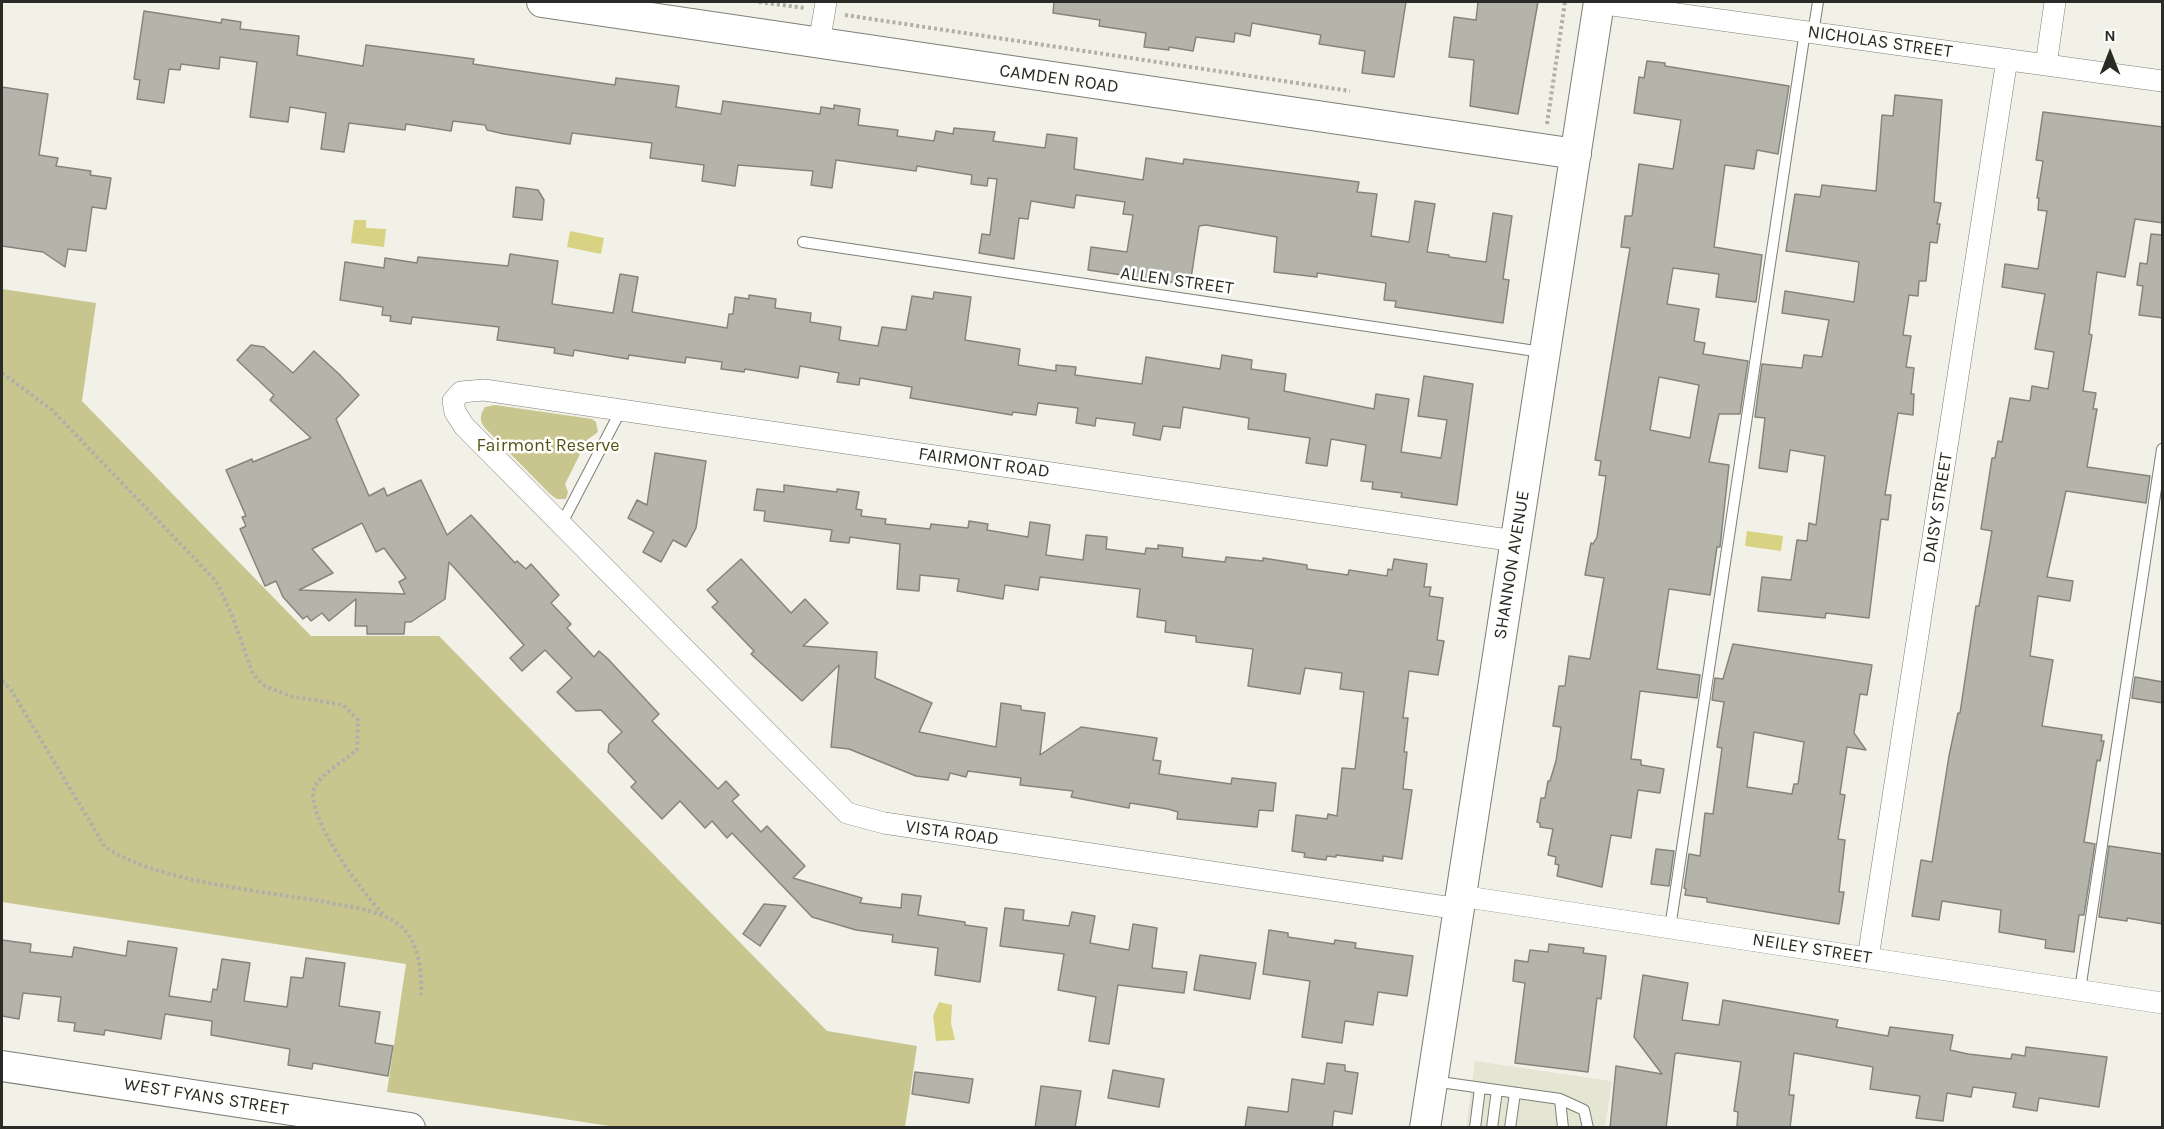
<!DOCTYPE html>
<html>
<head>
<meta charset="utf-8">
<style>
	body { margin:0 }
	#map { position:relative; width:2164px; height:1129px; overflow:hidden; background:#f2f1e8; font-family:Karla,sans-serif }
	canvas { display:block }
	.frame { position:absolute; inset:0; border:3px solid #2a2a26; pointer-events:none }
	.north { position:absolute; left:2080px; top:24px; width:60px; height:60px; -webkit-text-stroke:4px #fffffe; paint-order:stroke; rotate:0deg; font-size:16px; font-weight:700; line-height:24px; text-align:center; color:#2a2a26 }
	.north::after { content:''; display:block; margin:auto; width:21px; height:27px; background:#2a2a26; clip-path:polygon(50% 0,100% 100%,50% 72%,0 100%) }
</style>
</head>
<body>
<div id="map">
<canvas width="2164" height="1129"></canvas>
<div class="frame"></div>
<div class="north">N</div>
</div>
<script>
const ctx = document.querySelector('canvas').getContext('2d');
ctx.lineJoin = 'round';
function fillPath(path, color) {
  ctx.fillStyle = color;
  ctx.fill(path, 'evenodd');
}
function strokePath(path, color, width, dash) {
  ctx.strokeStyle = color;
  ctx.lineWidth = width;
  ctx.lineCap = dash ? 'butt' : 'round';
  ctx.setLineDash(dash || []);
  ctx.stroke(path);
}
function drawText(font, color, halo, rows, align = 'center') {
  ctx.font = font + ' Karla,sans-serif';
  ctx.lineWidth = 5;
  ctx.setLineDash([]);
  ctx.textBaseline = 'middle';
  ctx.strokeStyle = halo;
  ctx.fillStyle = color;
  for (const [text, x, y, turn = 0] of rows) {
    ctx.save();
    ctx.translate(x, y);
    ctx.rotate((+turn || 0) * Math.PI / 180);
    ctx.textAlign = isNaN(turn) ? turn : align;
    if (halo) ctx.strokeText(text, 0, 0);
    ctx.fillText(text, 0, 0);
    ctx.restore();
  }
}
fillPath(new Path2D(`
	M1475 1061 1612 1081 1605 1127 1466 1128Z`), '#e5e5d4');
fillPath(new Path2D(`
	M2 289 96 303 82 401 311 636H439L827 1031 917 1046 905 1127H616L387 1092 406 964 2 902Z
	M495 405 592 419 596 422 598 432 587 440 565 484 568 492 566 499H557L550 494 485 428C479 420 480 415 485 407Z`), '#c9c58f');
fillPath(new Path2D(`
	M354 220H366V228L386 229 384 247 351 243Z
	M570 231 604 238 601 254 567 247Z
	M1747 531 1783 536 1781 551 1745 546Z
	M939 1002 952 1005 951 1023 955 1040 936 1041 933 1016Z`), '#d8d383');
const building = new Path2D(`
	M1054 2H1406L1394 77 1362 73 1365 51 1319 44 1321 35 1252 23 1250 36 1235 33 1234 42 1196 37 1193 51 1169 47V50L1144 47 1146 33 1099 26 1100 20 1053 13Z
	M1478 2H1538L1518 114 1470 106 1474 60 1449 57 1454 17 1476 20Z
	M144 11 221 23 222 19 241 22 240 29 299 36 297 55 363 66 366 45 474 59 473 64 615 85 616 78 679 86 676 107 721 114 723 101 820 114 821 107 834 109V105L860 109 858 125 898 130 897 136 934 141 936 131 953 134 954 128 995 132 993 141 1045 148 1047 134 1077 138 1074 169 1143 180 1146 158 1183 164 1184 159 1359 182 1357 192 1377 194 1371 236 1409 242 1415 201 1435 204 1427 252 1449 255V257L1486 262 1493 213 1512 216 1503 279 1509 280 1503 323 1395 307 1396 301 1384 300 1386 283 1317 273V277L1274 272 1277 237 1206 225 1199 226 1190 285 1088 270 1091 247 1127 252 1133 215 1123 214 1125 202 1076 195 1074 208 1031 201 1028 219 1019 218 1014 259 979 253 982 234 990 235 997 179 988 178 987 186 971 184 972 175 917 166 916 171 836 160 832 188 811 185 813 171 738 165 735 186 702 181 704 165 650 158 652 143 572 133 570 144 504 134 487 130 485 125 453 121 451 131 406 124 405 130 349 123 344 152 321 149 326 113 290 107 288 122 250 117 257 62 220 57 219 69 181 64 180 70 169 69 164 103 137 99 140 80 134 79Z
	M1647 61 1665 63V66L1789 86 1778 154 1757 150 1754 169 1725 165 1714 247 1762 255 1756 302 1716 297 1719 274 1673 268 1667 304 1699 309 1694 341 1705 343 1703 354 1748 361 1740 414H1719L1709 462 1729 465 1720 547H1717L1710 595 1669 589 1657 669 1700 675 1697 698 1640 691 1631 759 1641 760V765L1664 769 1660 793 1638 790 1631 838 1611 835 1602 887 1557 876 1559 865 1555 864 1556 857 1548 855 1553 829 1540 827V823L1537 822 1541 798H1545L1548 781H1550L1556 761 1561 727 1553 726 1559 686H1565L1569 656 1590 659 1604 578 1585 575 1591 543 1593 544 1597 537 1606 476 1599 475 1601 461 1595 460 1630 248 1621 247 1625 216H1632L1639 164 1673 169 1681 120 1634 113 1639 77 1644 78ZM1659 377 1699 385 1690 438 1650 430Z
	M2 87 48 94 39 155 58 158 56 166 91 171 90 175 111 178 106 209 92 207 86 251 68 249 65 267 43 252 2 246Z
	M1895 95 1942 100 1934 202 1941 203 1937 224H1940L1937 243 1930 242 1926 281H1919L1918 296 1909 295 1903 335 1911 336 1906 367 1914 368 1911 394H1914L1913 415 1898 413 1885 495H1891L1888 520 1881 519 1869 618 1826 613 1825 618 1758 611 1762 577 1791 580 1797 540 1807 541 1809 523 1816 525 1825 456 1790 450 1787 472 1759 468 1765 418 1755 417 1762 364 1802 368 1804 355 1822 357 1829 320 1782 313 1785 291 1854 302 1859 262 1786 251 1795 194 1820 197 1822 185 1876 191 1882 115 1893 116Z
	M2043 112 2163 127V223L2135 219 2125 277 2097 272 2089 334 2092 335 2083 391 2096 393 2093 409H2097L2087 467 2150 476 2146 503 2066 491 2047 577 2073 581 2070 601 2038 596 2030 656 2053 660 2042 726 2102 735 2101 741H2104L2100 761 2097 760 2084 842 2095 844 2084 915H2079L2074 952 2045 948 2046 940 1999 932 2001 910 1942 901 1939 920 1912 916 1921 860 1932 862 1949 756 1958 713H1960L1976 606H1979L1992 531 1981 529 1992 458H1995L1998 441 2002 442 2010 398 2030 401 2032 386 2048 389 2054 352 2035 349 2045 294 2002 287 2005 264 2038 269 2047 211 2038 210 2039 198H2037L2043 161 2036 160Z
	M516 187 538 190 544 200 542 220 513 217Z
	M2151 234 2163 235V318L2139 315 2143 286 2137 285 2140 263 2147 264Z
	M510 254 558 261 552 304 613 313 620 274 638 277 632 312 727 328 729 314H733L735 297 749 299V295L776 299 775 308 811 313 810 322 841 327 839 340 878 346 882 327 906 330 912 296 933 299 934 292 971 297 965 340 1020 349 1018 365 1056 371V365L1076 367 1075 375 1142 384 1146 357 1220 369 1222 355 1252 360 1251 369 1286 374 1284 391 1374 409 1376 394 1409 399 1401 452 1441 458 1447 420 1418 416 1424 376 1473 384 1457 505 1401 497 1402 493 1372 489 1373 482 1361 481 1366 445 1331 439 1327 466 1306 463 1310 438 1248 429 1249 418 1183 407 1180 428 1163 426 1160 440 1133 435 1135 423 1096 418 1095 426 1076 423 1078 408 1038 403 1036 415 1013 412 1012 415 910 398 912 387 860 378 859 385 837 382 839 373 800 366 798 378 745 369 744 372 721 369 722 362 686 357 685 363 629 355 628 359 574 350 573 356 554 353 555 348 497 340 499 327 412 317 411 324 390 321 391 316 382 315 383 307 340 300 345 262 384 268 385 258 417 263 418 257 508 266Z
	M251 345 264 347 293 373 314 351 339 374 359 395 336 419 369 496 384 488 387 496 421 480 447 535 471 515 515 563 517 561 526 569 531 564 559 595 551 603 571 624 567 628 594 657 599 651 608 659 659 714 652 721 718 789 726 781 739 795 732 801 761 832 767 826 805 866 793 878 862 898 860 903 901 908 902 894 921 896 918 915 965 922V925L987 928 980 982 935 975 938 948 892 942 893 935 856 930 812 917 732 833 727 838 712 821 705 828 680 801 662 819 631 787 636 782 608 752 609 744 622 732 601 710 576 711 557 692 572 678 545 650 522 671 510 658 524 645 449 562 445 599 411 622H405L404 634H367V626H355L356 599 329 621 322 613 311 621 307 616 303 619 283 597 276 581 265 586 240 529 246 526 242 517 246 516 226 470 252 459 253 462 311 438 270 400 274 395 237 360ZM362 523 376 552 384 548 406 578 399 582 405 594 299 590 333 573 312 549Z
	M655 453 706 461 696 528 686 547 673 540 661 562 643 552 654 532 628 518 637 500 647 505Z
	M784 485 837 492V489L859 492 856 509 862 510 861 516 886 519 885 524 930 529 931 524 968 528 969 521 988 524 987 530 1028 537 1030 522 1050 525 1046 555 1083 560 1086 535 1107 537 1106 549 1145 554 1146 548 1158 549V545L1183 548 1182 557 1225 562 1226 557 1263 561V558L1307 565V569L1348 575 1349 570 1387 576 1388 569 1392 570 1394 559 1427 564 1424 587H1431L1429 596 1443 598 1437 640 1444 641 1438 675 1409 671 1403 718H1408L1404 752H1407L1403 789 1412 790 1402 859 1383 856V861L1336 855V857L1327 856 1326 860 1304 857 1305 853 1292 851 1296 815 1327 819 1328 814 1337 816 1342 768 1355 769 1364 692 1340 689 1342 673 1305 668 1300 694 1248 686 1253 649 1196 642V636L1165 632 1166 621 1137 617 1140 589 1040 577 1038 590 1005 585 1003 599 957 591 959 579 920 575 919 591 897 589 900 544 850 537 849 543 830 541 832 530 764 521 765 511 754 510 757 489 784 492Z
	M741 559 791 613 805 599 828 623 803 646 877 652 875 678 932 703 919 732 996 747 1001 703 1021 706V710L1045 713 1040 755 1081 727 1157 738 1153 760 1161 761 1159 774 1231 784 1232 778 1276 783 1273 811 1259 810 1257 827 1177 819 1178 812 1168 809 1130 803 1129 808 1071 797 1073 791 1020 785 1021 778 968 771 966 777 950 773 948 780 916 776 849 749 831 747 839 665 802 701 751 654 754 651 712 607 718 602 707 590Z
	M1733 644 1872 665 1867 695 1860 694 1854 733 1866 750 1847 747 1840 794 1845 795 1838 839 1845 840 1839 892H1844L1839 924 1707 902V898L1685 895 1686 889 1684 888 1689 854 1700 856 1705 813 1713 814 1722 748 1717 747 1724 702 1712 700 1715 678 1723 679ZM1754 732 1804 742 1798 784H1794L1792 794 1747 787Z
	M2135 677 2163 682V703L2132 698Z
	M2109 846 2163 854V924L2127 918V921L2099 917Z
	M1656 849 1674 851 1669 886 1651 884Z
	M764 904 786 906 760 946 743 934Z
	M1005 908 1024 910 1023 920 1069 926 1072 912 1095 916 1090 943 1129 950 1133 924 1157 928 1152 968 1187 972 1184 993 1118 985 1109 1044 1089 1041 1096 997 1058 990 1064 954 1000 946Z
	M1269 930 1288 933V937L1334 944 1335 940 1356 943 1355 948 1413 956 1407 996 1378 992 1373 1025 1345 1021 1342 1043 1302 1037 1310 981 1263 974Z
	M2 940 31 944 30 952 72 957 74 947 126 956 128 941 177 948 169 996 211 1002 213 989 217 990 222 959 250 963 244 1001 287 1007 291 977 303 978 306 958 345 963 339 1006 380 1012 375 1043 393 1046 388 1076 313 1063 312 1069 288 1065 290 1049 211 1035 212 1021 165 1014 161 1039 105 1030 104 1035 74 1031 75 1023 58 1021 61 997 23 993 19 1019 2 1016Z
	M1549 944 1584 948 1583 953 1606 956 1601 999 1597 998 1588 1072 1515 1063 1525 983 1513 981 1515 960 1528 962 1530 950 1548 952Z
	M1200 955 1256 963 1250 999 1194 990Z
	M1643 975 1688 983 1682 1020 1719 1025 1723 1000 1838 1020 1836 1027 1888 1036 1890 1027 1953 1035 1950 1050 1968 1054 2011 1059 2012 1054 2025 1056 2026 1047 2107 1057 2099 1107 2039 1098 2037 1111 2013 1107 2016 1093 1973 1087 1971 1097 1947 1093 1943 1121 1916 1118 1920 1096 1870 1089 1873 1067 1794 1053 1789 1095H1794L1790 1128H1746L1737 1126 1738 1112 1734 1111 1741 1062 1677 1053 1675 1054 1666 1128H1610L1616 1066 1662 1074 1634 1037Z
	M1327 1063 1345 1065V1071L1358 1073 1352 1114 1334 1111 1332 1128H1245L1248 1107 1288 1112 1292 1079 1324 1084Z
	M1113 1070 1164 1079 1159 1107 1108 1098Z
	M915 1072 973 1079 969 1103 912 1094Z
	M1041 1086 1081 1091 1075 1128H1035Z`);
fillPath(building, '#b4b4ab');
strokePath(building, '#85857c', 1.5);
const lane = new Path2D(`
	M1813 33 1818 2
	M803 242 1542 352
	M561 525 621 410
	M1670 928 1805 31
	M2080 990 2162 449
	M1433 1081 1560 1099 1584 1110 1588 1128
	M1560 1099 1563 1128
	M1475 1128 1480 1088
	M1492 1128 1497 1090
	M1510 1128 1515 1093`);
const street = new Path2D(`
	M1598 3 2162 81
	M819 44 826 2
	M2046 65 2055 2
	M1461 896 2162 1003
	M1459 909 884 823 847 813 464 426 455 412 453 401 461 392 484 390 1515 541
	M1868 958 2007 59`);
const secondary = new Path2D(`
	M542 2 1576 154
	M2 1066 410 1128
	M1425 1128 1599 2`);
strokePath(lane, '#7f7f76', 12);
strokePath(street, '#7f7f76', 22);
strokePath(secondary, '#7f7f76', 32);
strokePath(new Path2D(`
	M759 2 805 8
	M845 15 1350 91
	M1547 124 1565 2
	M2 373 52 410 216 581 232 615 253 674 263 685 290 696 343 705 358 720 357 750C346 759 321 775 315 786 301 812 366 898 385 916
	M2 681 10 688 105 847C158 882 256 890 320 901 345 906 377 909 398 924 419 939 422 972 421 995`), '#b0afa8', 4, [3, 3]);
strokePath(lane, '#fff', 10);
strokePath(street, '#fff', 21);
strokePath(secondary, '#fff', 30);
drawText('18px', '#2a2a26', '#fffffe', [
	["NICHOLAS STREET",1880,42,8],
	["CAMDEN ROAD",1059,79,8],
	["ALLEN STREET",1177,281,8],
	["FAIRMONT ROAD",984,463,8],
	["DAISY STREET",1938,508,-81],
	["SHANNON AVENUE",1512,565,-81],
	["VISTA ROAD",952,833,8],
	["NEILEY STREET",1812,949,9],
	["WEST FYANS STREET",206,1097,9]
]);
drawText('18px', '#565216', '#fffffe', [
	["Fairmont Reserve",548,446]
]);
</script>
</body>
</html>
